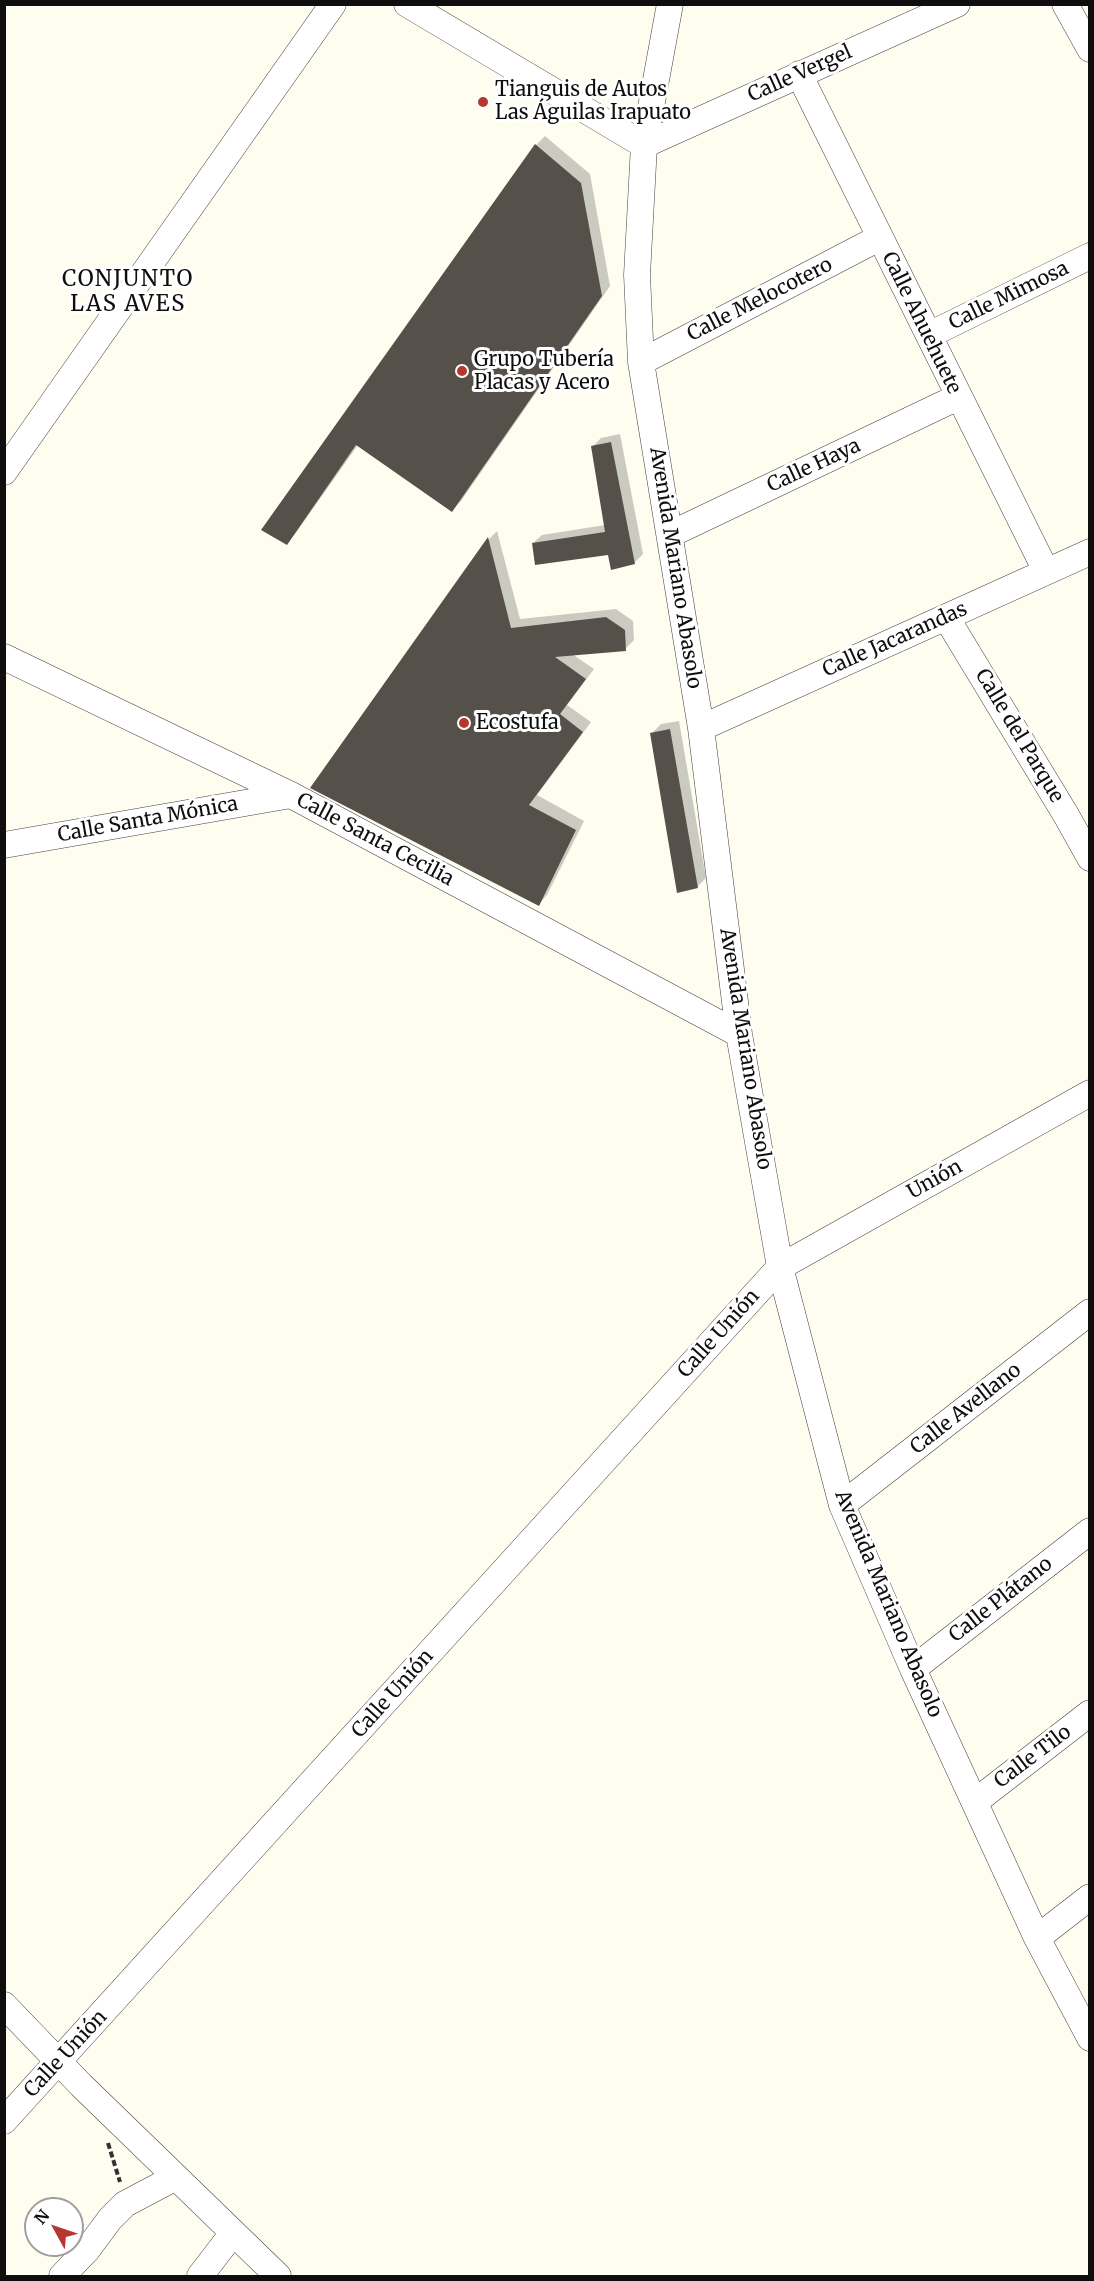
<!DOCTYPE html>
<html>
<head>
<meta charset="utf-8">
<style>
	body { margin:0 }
	#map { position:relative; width:1094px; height:2281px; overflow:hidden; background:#fefdf0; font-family:Merriweather,serif }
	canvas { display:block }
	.frame { position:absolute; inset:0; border:6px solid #0e0e0e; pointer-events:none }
	.north { position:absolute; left:24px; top:2197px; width:60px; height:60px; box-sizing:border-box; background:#fff; border:2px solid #9f9f9f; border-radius:50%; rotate:310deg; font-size:16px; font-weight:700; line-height:24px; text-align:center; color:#0e0e0e }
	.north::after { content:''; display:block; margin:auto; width:21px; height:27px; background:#b6372e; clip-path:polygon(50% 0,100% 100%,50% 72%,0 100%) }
</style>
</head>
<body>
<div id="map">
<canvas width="1094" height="2281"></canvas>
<div class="frame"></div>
<div class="north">N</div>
</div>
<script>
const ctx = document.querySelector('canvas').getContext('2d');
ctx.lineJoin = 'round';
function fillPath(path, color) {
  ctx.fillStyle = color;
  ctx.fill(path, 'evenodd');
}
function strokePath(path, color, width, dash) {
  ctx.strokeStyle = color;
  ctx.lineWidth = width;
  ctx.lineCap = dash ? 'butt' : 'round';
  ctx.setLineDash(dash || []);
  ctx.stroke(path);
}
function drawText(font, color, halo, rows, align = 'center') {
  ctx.font = font + ' Merriweather,serif';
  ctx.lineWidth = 6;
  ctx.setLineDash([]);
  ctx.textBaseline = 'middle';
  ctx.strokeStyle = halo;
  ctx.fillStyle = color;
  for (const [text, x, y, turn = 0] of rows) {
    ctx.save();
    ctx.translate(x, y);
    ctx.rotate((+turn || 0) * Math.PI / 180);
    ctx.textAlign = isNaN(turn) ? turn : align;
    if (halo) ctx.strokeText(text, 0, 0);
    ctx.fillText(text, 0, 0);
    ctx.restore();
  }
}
fillPath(new Path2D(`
	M545 136 590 174 610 286 461 501 452 510 358 445 295 534 286 543 263 529 536 145Z
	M620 434 643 554 634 563 610 553 533 543 542 535 605 525 592 447 601 438Z
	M497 531 520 619 616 609 633 621 634 640 625 649 572 654 594 669 567 705 591 722 537 795 584 821 547 895 539 904 312 787 490 538Z
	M679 721 706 878 697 887 652 733 661 724Z`), '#0003');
fillPath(new Path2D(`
	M535 144 581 183 602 296 452 512 356 445 287 545 261 530Z
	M611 442 635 564 611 570 608 555 535 565 532 543 605 532 591 446Z
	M488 537 511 628 606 617 625 630 626 651 555 657 586 679 560 714 583 732 529 805 576 830 539 906 310 788Z
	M670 729 698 888 677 893 650 733Z`), '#56504b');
const minor = new Path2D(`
	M407 4 644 145 957 4
	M670 4 644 145 637 275 641 362 701 728 739 1034 780 1267 842 1505 913 1669 1037 1938 1090 2038
	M1065 4 1090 49
	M799 74 1046 571
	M929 335 1090 256
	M641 362 879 238
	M4 472 333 4
	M671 534 958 397
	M946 617 1066 815 1090 858
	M4 657 291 795 739 1034
	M701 728 1090 552
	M4 845 291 795
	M842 1505 1090 1312
	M913 1669 1090 1531
	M976 1801 1090 1713
	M1037 1938 1090 1897
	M4 2005 81 2085 278 2276
	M4 2121 780 1267 1090 1093
	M62 2276 87 2250 110 2219 125 2204 176 2177
	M200 2276 233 2233`);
strokePath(minor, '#414141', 27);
strokePath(new Path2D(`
	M108 2143 120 2182`), '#303030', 4, [6, 3]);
strokePath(minor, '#fff', 26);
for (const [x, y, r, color] of [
	[483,102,6,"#b6372e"],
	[462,371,6,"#b6372e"],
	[464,723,6,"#b6372e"]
]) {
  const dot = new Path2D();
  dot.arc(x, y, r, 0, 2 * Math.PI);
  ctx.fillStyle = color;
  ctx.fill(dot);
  strokePath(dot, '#fff', 2);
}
drawText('20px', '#0e0e0e', '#fff', [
	["Calle Vergel",800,74,-24],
	["Calle Mimosa",1009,296,-26],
	["Calle Melocotero",760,300,-27],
	["Calle Ahuehuete",921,323,64],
	["Calle Haya",814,466,-25],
	["Avenida Mariano Abasolo",675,568,81],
	["Calle Jacarandas",895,640,-24],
	["Calle del Parque",1019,736,59],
	["Calle Santa Mónica",148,820,-10],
	["Calle Santa Cecilia",375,840,28],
	["Avenida Mariano Abasolo",745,1049,81],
	["Unión",935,1180,-29],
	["Calle Unión",719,1334,-48],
	["Calle Avellano",966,1409,-38],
	["Calle Plátano",1001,1600,-38],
	["Avenida Mariano Abasolo",888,1604,67],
	["Calle Unión",393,1694,-48],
	["Calle Tilo",1033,1757,-37],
	["Calle Unión",66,2054,-47]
]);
drawText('20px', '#0e0e0e', '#fff', [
	["Tianguis de Autos",495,90],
	["Las Águilas Irapuato",495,113],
	["Grupo Tubería",474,360],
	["Placas y Acero",474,383],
	["Ecostufa",476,723]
], 'left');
ctx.letterSpacing = '1.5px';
drawText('22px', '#0e0e0e', '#fff', [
	["CONJUNTO",128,280],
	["LAS AVES",128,305]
]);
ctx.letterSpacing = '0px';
</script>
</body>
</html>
